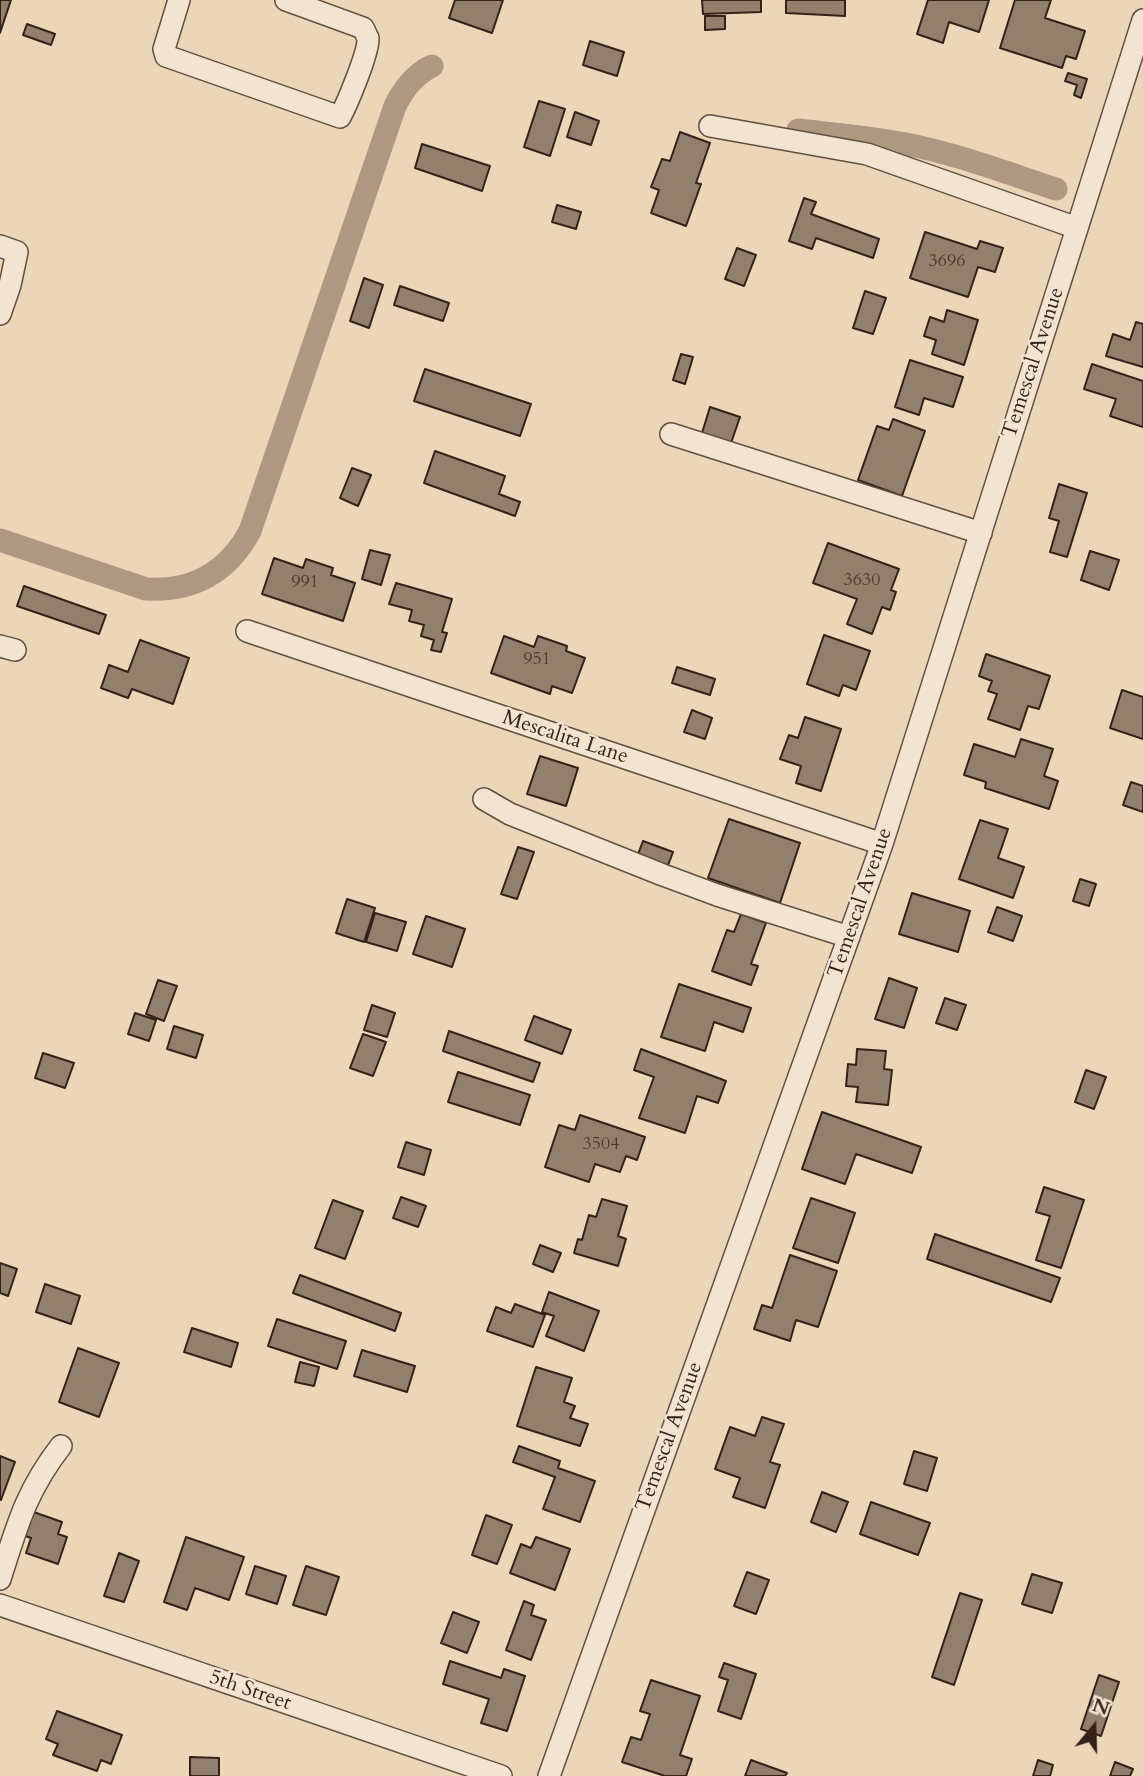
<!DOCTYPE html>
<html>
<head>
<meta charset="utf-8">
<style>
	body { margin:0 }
	#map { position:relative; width:1143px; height:1776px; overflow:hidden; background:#ebd6b8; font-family:Cardo,serif }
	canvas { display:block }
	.north { position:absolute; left:1059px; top:1692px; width:70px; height:70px; -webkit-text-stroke:5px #f2e4d1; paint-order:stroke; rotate:19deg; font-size:19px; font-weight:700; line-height:28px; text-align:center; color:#34221a }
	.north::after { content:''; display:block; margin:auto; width:24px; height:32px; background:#34221a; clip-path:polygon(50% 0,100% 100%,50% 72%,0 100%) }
</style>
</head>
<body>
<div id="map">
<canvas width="1143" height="1776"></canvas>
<div class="north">N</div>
</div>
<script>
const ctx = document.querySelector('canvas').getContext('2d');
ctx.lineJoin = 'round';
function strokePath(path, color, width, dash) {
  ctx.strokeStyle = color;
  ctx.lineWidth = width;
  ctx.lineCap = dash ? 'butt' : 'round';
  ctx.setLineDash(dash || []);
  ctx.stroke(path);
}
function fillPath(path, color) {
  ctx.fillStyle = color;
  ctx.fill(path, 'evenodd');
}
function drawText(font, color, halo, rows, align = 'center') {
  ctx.font = font + ' Cardo,serif';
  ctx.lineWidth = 5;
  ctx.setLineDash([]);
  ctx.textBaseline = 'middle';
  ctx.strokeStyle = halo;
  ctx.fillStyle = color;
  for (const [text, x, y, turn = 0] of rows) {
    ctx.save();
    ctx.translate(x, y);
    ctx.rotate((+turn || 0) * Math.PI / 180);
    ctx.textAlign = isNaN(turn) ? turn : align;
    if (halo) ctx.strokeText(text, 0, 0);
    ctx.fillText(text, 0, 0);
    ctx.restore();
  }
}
strokePath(new Path2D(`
	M798 130C834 134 870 137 906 144 957 154 1007 173 1056 189
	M0 540 146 589C193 592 228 572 250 531L395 106C403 90 415 74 432 66`), '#ad9982', 23);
const building = new Path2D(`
	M0 0H11L0 33Z
	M455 0H503L492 33 449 18Z
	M702 0H761V12L703 14Z
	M786 0H845V16L786 13Z
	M928 0H989L979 32 949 22 943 43 917 34Z
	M1015 0H1051L1045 18 1085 31 1076 59 1066 56 1062 68 1000 48Z
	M705 16H725V29L705 30Z
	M27 24 55 34 51 45 23 35Z
	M590 41 624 52 617 76 583 65Z
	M1068 73 1087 79 1081 98 1074 95 1077 85 1065 81Z
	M539 101 565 109 550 156 524 147Z
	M575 112 599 121 591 145 567 137Z
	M680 132 710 143 696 183 701 184 686 226 651 213 659 190 651 187 662 159 670 161Z
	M422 144 490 166 482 191 415 168Z
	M804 198 816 202 811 214 879 239 873 258 816 238 812 249 789 241Z
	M557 205 581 212 576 229 552 222Z
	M925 232 977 249 980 241 1003 248 995 272 978 267 968 297 910 278Z
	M737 248 756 255 744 286 725 279Z
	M364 278 383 285 369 328 350 321Z
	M400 286 449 303 443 321 394 305Z
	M865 291 886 298 873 334 853 328Z
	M947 310 978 320 964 365 932 354 936 340 924 336 930 317 944 322Z
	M1136 322 1143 324V367L1106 356 1113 334 1130 340Z
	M681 354 693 357 685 384 673 380Z
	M910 360 963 377 953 407 924 398 919 415 895 407Z
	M1092 364 1143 381V427L1110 416 1116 399 1084 389Z
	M425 369 531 404 520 436 414 401Z
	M710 407 740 417 731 443 702 433Z
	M893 419 925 431 902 496 858 480 877 426 889 430Z
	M435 451 505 476 499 494 520 502 515 516 424 483Z
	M352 468 371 475 358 506 340 498Z
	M1059 484 1087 493 1067 557 1050 552 1059 521 1049 518Z
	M828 543 899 569 891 590 896 592 890 610 882 607 872 634 847 624 857 599 813 583Z
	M370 550 390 555 381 585 362 579Z
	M1090 551 1119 560 1109 590 1081 580Z
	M274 558 303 568 306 559 333 568 331 575 355 583 343 621 262 594Z
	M396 583 452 599 442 632 447 633 441 652 431 650 434 640 421 636 424 625 409 621 412 610 389 604Z
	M24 586 106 615 99 634 17 606Z
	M824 635 870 651 856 690 843 685 839 696 807 684Z
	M504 636 534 647 538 636 567 646 566 651 585 658 572 693 552 686 550 694 491 673Z
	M140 640 189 658 173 704 132 689 128 698 101 688 109 665 128 672Z
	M986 654 1050 676 1039 709 1028 706 1020 730 988 719 997 694 988 691 992 681 979 676Z
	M677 667 715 679 710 695 672 683Z
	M1122 690 1143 697V739L1110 728Z
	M692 710 712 718 705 739 684 732Z
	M805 717 841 729 821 791 796 783 801 766 780 759 789 735 798 738Z
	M1021 739 1053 749 1044 776 1058 781 1049 809 985 788 986 782 964 775 974 744 1015 757Z
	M540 756 578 768 566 806 527 794Z
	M1131 782 1143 786V812L1123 805Z
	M729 819 800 843 780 903 708 878Z
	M980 820 1008 829 998 858 1024 867 1013 898 959 879Z
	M643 841 673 852 667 868 637 857Z
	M518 847 534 852 517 899 501 894Z
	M1080 879 1096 884 1089 906 1073 901Z
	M912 893 970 911 958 952 899 934Z
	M347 899 375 908 364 942 336 933Z
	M997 907 1022 916 1013 941 988 932Z
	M375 913 406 922 397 951 366 942Z
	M741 914 766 923 751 964 758 966 751 985 712 971 727 930 734 932Z
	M426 916 465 929 452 967 413 954Z
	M889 978 917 988 904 1028 875 1019Z
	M158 980 177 986 164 1021 146 1014Z
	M679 984 751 1008 743 1032 714 1022 705 1051 661 1037Z
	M945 998 966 1005 957 1030 936 1023Z
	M372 1005 395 1013 387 1037 364 1030Z
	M135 1013 156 1020 149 1041 128 1034Z
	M534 1016 571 1030 562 1054 525 1040Z
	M174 1026 203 1035 196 1058 167 1049Z
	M449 1031 540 1063 533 1082 443 1051Z
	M363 1034 386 1042 373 1076 350 1068Z
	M641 1049 726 1081 718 1103 697 1096 685 1133 639 1118 654 1077 634 1070Z
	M857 1049 886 1051 884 1069 892 1070 888 1105 856 1102 858 1087 846 1086 848 1064 856 1065Z
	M43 1053 74 1063 65 1088 35 1078Z
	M1086 1070 1106 1077 1094 1109 1075 1102Z
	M458 1072 530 1095 520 1125 448 1102Z
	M822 1112 921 1147 912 1173 856 1154 845 1184 802 1169Z
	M580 1115 645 1137 637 1160 626 1156 620 1172 595 1164 589 1182 545 1167 559 1125 575 1130Z
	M406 1142 431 1150 424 1175 398 1167Z
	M1044 1187 1084 1200 1061 1268 1036 1260 1050 1216 1036 1212Z
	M401 1197 426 1206 418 1227 393 1218Z
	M811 1198 855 1213 838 1263 793 1248Z
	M602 1199 627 1206 618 1236 626 1239 618 1266 574 1253 578 1239 582 1240 589 1215 596 1217Z
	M333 1200 363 1211 345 1259 315 1248Z
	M935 1234 1060 1278 1051 1302 927 1259Z
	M540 1245 561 1253 553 1272 533 1264Z
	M790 1255 837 1271 818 1327 796 1320 790 1341 754 1329 762 1305 772 1308Z
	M0 1263 17 1269 8 1296 0 1293Z
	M300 1275 401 1313 395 1331 293 1293Z
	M45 1284 80 1296 71 1324 36 1312Z
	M549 1292 599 1311 584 1351 546 1336 554 1316 542 1312Z
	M515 1304 545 1315 533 1347 487 1331 496 1307 511 1313Z
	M277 1319 346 1341 337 1369 268 1346Z
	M192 1328 238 1343 231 1367 184 1352Z
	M78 1348 119 1363 99 1417 59 1402Z
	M362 1350 415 1366 407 1392 354 1376Z
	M300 1362 319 1367 314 1386 295 1382Z
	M536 1367 572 1378 564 1402 575 1406 570 1418 588 1424 580 1446 517 1426Z
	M762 1417 784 1424 770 1462 780 1465 765 1508 733 1497 740 1478 715 1469 730 1427 755 1436Z
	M519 1446 560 1461 558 1468 595 1481 580 1522 543 1509 555 1477 513 1462Z
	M914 1451 937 1458 927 1491 904 1484Z
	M0 1456 15 1462 1 1500H0Z
	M822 1492 848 1502 836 1532 811 1522Z
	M871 1502 930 1523 918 1555 860 1534Z
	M28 1510 62 1522 58 1534 67 1537 58 1564 26 1553 31 1538 20 1534Z
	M486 1515 512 1525 497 1564 472 1555Z
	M186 1537 244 1557 229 1600 195 1588 187 1610 164 1602Z
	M536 1537 570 1549 555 1590 510 1573 521 1544 531 1548Z
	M119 1553 139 1561 124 1602 104 1596Z
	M255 1566 286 1576 277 1604 246 1594Z
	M306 1566 339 1577 326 1615 293 1605Z
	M747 1572 769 1580 756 1614 734 1606Z
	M1032 1574 1062 1583 1052 1613 1022 1604Z
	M960 1593 982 1600 954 1685 932 1677Z
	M524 1601 534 1605 531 1615 546 1620 531 1660 506 1650Z
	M453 1612 479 1622 467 1653 441 1643Z
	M450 1661 501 1678 504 1669 525 1676 507 1731 481 1723 489 1699 443 1684Z
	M724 1663 756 1674 741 1719 718 1711 728 1680 719 1677Z
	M1099 1675 1119 1682 1101 1736 1081 1729Z
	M651 1680 700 1696 680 1755 692 1759 686 1776H665L622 1762 631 1737 641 1740 650 1714 640 1711Z
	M57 1711 122 1735 111 1764 101 1760 97 1771 53 1755 58 1744 46 1739Z
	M190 1757 219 1758V1776H190Z
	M751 1760 787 1773 785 1776H745Z
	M1038 1760 1053 1765 1050 1776H1033Z
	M1115 1762 1133 1769 1130 1776H1110Z`);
fillPath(building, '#93806c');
strokePath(building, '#34221a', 2);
const minor = new Path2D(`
	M179 0 164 49 166 56 340 117C347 104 369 52 368 38 367 37 364 29 363 28L286 0
	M710 126 867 154 1077 228
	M0 246 17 252 10 285 0 314
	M671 434 981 533
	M247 631 882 844
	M0 646 15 650
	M484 799 510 814 663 875 717 895 849 937
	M0 1579C17 1526 26 1491 61 1446
	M0 1605 501 1776
	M549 1776 882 844 1143 20`);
strokePath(minor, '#624f42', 24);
strokePath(minor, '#f2e4d1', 21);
drawText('18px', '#4c3a2e', null, [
	["3696",947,262],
	["3630",862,581],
	["991",305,583],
	["951",537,660],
	["3504",601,1145]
]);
drawText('21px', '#34221a', '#f2e4d1', [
	["Temescal Avenue",1034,363,-72],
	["Mescalita Lane",565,738,18],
	["Temescal Avenue",861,903,-71],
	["Temescal Avenue",670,1437,-70],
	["5th Street",250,1691,19]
]);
</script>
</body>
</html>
